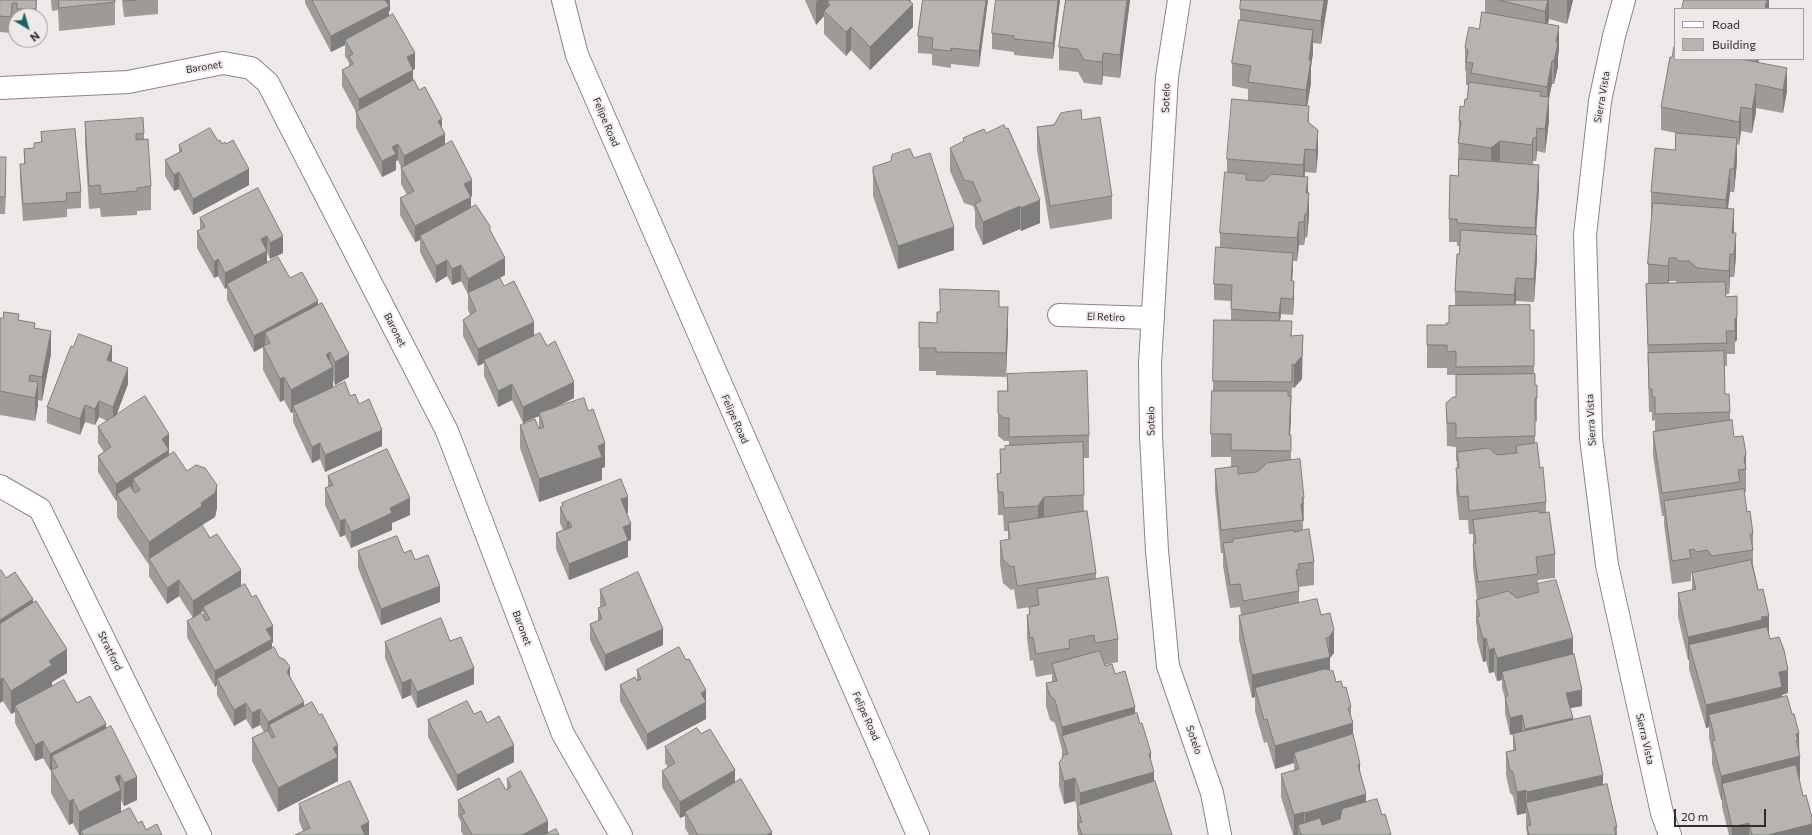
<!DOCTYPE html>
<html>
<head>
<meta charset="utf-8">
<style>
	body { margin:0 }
	#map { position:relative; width:1812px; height:835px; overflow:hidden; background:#eee9e8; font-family:Commissioner,sans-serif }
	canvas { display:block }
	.legend { position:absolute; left:1674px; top:8px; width:130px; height:52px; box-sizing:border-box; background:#eee9e8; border:1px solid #a19d9d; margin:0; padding:5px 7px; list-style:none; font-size:12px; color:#2e2c2c }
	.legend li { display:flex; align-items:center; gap:8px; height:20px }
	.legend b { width:20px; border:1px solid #a19d9d }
	.north { position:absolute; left:8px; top:8px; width:40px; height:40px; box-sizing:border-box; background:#eee9e8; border:1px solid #a19d9d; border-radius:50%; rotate:142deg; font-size:11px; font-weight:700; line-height:16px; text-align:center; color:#2e2c2c }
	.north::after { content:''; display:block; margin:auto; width:14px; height:18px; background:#186664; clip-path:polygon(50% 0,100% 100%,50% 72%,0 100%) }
	.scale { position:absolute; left:1674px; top:809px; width:92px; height:18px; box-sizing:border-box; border:2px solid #2e2c2c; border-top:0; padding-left:5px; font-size:12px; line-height:14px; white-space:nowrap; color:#2e2c2c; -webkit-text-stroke:3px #eee9e8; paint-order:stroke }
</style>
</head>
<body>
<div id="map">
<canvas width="1812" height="835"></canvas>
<ul class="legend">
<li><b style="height:5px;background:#fff"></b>Road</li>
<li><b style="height:11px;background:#b6b3b0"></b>Building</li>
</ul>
<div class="north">N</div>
<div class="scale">20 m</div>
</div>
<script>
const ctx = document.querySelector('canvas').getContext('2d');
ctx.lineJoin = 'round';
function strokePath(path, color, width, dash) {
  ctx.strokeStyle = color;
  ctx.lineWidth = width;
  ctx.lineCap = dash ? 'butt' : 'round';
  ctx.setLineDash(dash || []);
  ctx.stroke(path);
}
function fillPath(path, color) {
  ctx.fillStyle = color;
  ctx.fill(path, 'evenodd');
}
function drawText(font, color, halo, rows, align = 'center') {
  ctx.font = font + ' Commissioner,sans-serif';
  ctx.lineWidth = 3.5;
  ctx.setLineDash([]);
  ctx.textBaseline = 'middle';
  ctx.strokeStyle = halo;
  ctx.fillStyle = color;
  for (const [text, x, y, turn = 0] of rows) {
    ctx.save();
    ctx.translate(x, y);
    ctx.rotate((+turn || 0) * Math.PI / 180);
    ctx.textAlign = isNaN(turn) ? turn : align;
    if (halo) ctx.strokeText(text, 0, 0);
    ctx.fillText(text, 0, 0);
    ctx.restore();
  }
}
const minor = new Path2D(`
	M1179 0 1167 77 1150 364 1151 436 1157 551 1168 666 1212 793 1220 835
	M1624 0 1614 36 1600 101 1585 235 1591 438 1607 565 1662 813 1670 835
	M0 88 128 82 223 63 251 68 268 83 447 431 563 734 621 835
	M1059 315 1153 318
	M0 486 40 509 200 835`);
const secondary = new Path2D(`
	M563 0 577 55 918 835`);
strokePath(minor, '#8b8685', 24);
strokePath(secondary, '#8b8685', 24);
strokePath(minor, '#fff', 22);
strokePath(secondary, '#fff', 22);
fillPath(new Path2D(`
	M0 0H37L36 16H16V20L12 19 11 33 0 32Z
	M51 0H115V25L59 31 58 10 52 11Z
	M122 0H158V14L124 17Z
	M305 0H390V11H389V16L415 69 413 70V80L442 129 445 144 472 196 471 197V208L490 231 505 275 495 280 504 286 534 336 574 398 556 407 605 467 602 468V480L539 502 520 448V425L539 429V416L523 423 512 400 498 407 484 376V363L478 366 463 336V320L470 315 468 310V294L461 281 452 285 447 276 436 283 420 252V240L415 242 400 215V198L407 195 401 184V167L398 160 396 161V170L382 177 356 128V112L342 86V70L349 66V63L345 56V45L331 52 305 3Z
	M805 0H911L913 27 870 70 851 50 846 56 824 34V16L816 25Z
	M923 0H988L979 67 951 64V68L932 65V54L918 53V36Z
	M1060 0 1053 59 1014 55V52L992 49V33Z
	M1066 0H1130L1120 78 1103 76 1102 85 1084 83 1078 72 1059 70V47Z
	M1328 0 1321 44 1313 43V53L1311 67V83L1307 106 1309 123 1318 153 1316 173 1305 172V177L1308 193 1309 216 1307 238 1305 237 1304 245H1299L1297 261H1293L1292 281 1294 298 1293 315 1281 314 1280 321 1292 336 1302 379 1294 388 1292 387 1290 435H1291V460L1304 498V521H1303V531L1314 562V585L1299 587V603L1321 615 1334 653 1330 658V671L1336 682 1343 688 1351 707V719L1353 734 1366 802 1382 815 1391 835H1293L1281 797V774L1294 770V763L1275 769 1267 742 1264 743 1255 711V697L1252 698 1239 640V616H1241L1240 607 1230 608 1223 566V553H1221L1215 492V469L1231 467V457H1211V434L1213 391 1214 320 1231 321V301L1214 300V284L1220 247V233L1227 172V159L1248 101V89L1232 86V63L1240 20V9Z
	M1485 0H1573L1567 24 1549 19 1548 24 1559 49 1558 57V66L1554 84H1552L1549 98V121L1545 153 1537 151 1536 161H1533L1532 164 1539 188 1536 235 1537 258 1534 302 1516 301 1515 305 1530 330H1534V374L1535 385H1537V422L1535 421V443L1546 502V512L1555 554V578L1538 580V584L1573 654 1582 706 1570 708 1573 720 1603 785 1617 827V835H1527L1526 826V813L1517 815 1513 796 1510 793 1506 775V752L1513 750V734L1510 735 1505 713V698L1502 688V680L1497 681 1494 672 1489 673 1486 661 1483 662 1477 640V629L1476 623V600H1477L1473 567V534H1469L1468 520H1459L1456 491 1457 461H1456V447L1447 446 1446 403 1456 397V375H1447V368H1427V325H1446L1449 323 1455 306V291L1460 246H1457V242H1449V219L1458 176V165L1459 121 1467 99 1469 85H1466V72L1465 70V47L1479 29 1485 13Z
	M1672 57 1675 59H1759L1758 63 1787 91 1783 113 1756 108V112L1752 133 1741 131 1739 145 1737 144V162L1734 192H1730L1728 209 1734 233 1736 256 1734 277H1730L1729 294H1726V297L1737 296V340L1735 342V354H1727V366H1724L1725 394 1730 412V421L1734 437 1746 454V492L1744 493 1747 512 1753 534V565L1770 639 1788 693 1782 695V698L1792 714 1799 733 1800 779 1799 780 1812 835H1729L1722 807V799L1721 800 1712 764V752L1709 738V727L1706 728 1689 669V660H1688L1678 617V593L1692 590V573H1691V581L1672 584 1664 524V516H1662L1653 455V432H1655V420L1652 421V412H1649L1646 284H1648V264L1652 216H1651V192L1675 150 1676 133 1661 130V107ZM1669 281H1676L1677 283H1668Z
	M1082 120 1112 196V219L1050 229 1037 150V127Z
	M85 122 144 133V139L151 186V210L137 211V215L101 217 100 208 89 209 85 145Z
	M41 132 81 192V208L67 209V217L23 221 20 180V164H24V149L34 148V143H41Z
	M986 133 1040 223 1021 231 1020 229 983 245 975 227V211L973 206 964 203 950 171V148L963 142V138Z
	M218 141 249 185 193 215 179 189 174 191 165 176V160L179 153V145Z
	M0 157 6 173 5 214H0Z
	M914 158 954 250 898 269 873 196V167Z
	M258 188 283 253 270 259 267 252V263L290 278 318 305 349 377 335 385 333 380V388L350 396 359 404 382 446 325 472 320 459 312 463 293 422V412L291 413 284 400 280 402 263 370V347L254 352 227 300V288L225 289 218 276 214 278 197 248V231L200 230V218Z
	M999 307 1008 330 1006 377 936 375V371H919V348L937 323 940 312Z
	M0 318 19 320 35 328 51 354 42 401 38 400V405L35 421 0 415Z
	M112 362 128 384 117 414 169 451V455L187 471 217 508 215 517 202 525V526L241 586 273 642 272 643V649L290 676 304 706 338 768V781L278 812 252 761V738L264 732 260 725 252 729 246 719 234 726 217 695V685L215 687 187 637V621L193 618 179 596 167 604 149 576V565L117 517V500L116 501 98 472V456L104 452 98 443V427L107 421 99 417 95 425 85 422 80 435 47 423V407ZM203 611V616L194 617Z
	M1007 374 1089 435V458H1083L1084 512 1096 573V579L1118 639V662L1104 665 1105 666 1115 674 1135 714 1151 762 1154 782 1172 835H1078L1077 830V806L1075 801 1064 804 1059 786V763L1062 758V750L1055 723 1050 720 1046 706V683L1052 682V674L1036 677 1033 660 1030 661 1027 638V615L1029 614V607L1037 606 1017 609 1014 589 1011 590 1003 583 1000 564V541L1008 539V531H1004L1003 515H998L997 474 1000 473V449H1005L1009 445V441H1004L998 436V391H1007Z
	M328 476 410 515 392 523V530L351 548 345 535 340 537 325 505V488L328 487Z
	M562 503 628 513H627L631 540 628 541V557L569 580 556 549V533L563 530 560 523V507H562Z
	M358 551 404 553 415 560 440 602 381 625 358 568Z
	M6 578 33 603 67 673 52 682V687L77 703 106 728 137 800 124 806 121 800V812L138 823 146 830 162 835H79L73 823 69 825 51 793V770L52 769 50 770 43 758 35 761 15 723V712L11 714 3 701 0 703Z
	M600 590 663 645 605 671 590 640V624L598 621V608H600Z
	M385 642 474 684 417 708 411 695 402 699 385 658Z
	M686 660 706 690V719L647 750 620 701V685L637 681V670Z
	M474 714 487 723 514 762 457 791 428 737V720Z
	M701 734 735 782 772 835H689L685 828V816L680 818 662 787V771L668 767 665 763V747Z
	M507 779 548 833 559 835H463L461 831V822L458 816V800L506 790 507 789Z
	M299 804 369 835 303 831 299 821Z`), '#9d9a97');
fillPath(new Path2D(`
	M384 0H390V11H389V22L345 40V45L331 52V36Z
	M818 0H839L830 5 828 2V13L824 11V16L816 25V2Z
	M986 0H988L979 67V51Z
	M1058 0H1060L1053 59V43Z
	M1127 0H1130L1120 78V55Z
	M1324 0H1328L1321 44V21Z
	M1548 0H1549V19L1545 34V11Z
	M1567 0H1573L1567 24Z
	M1767 0H1769V9L1765 7Z
	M913 4V27L870 70V47Z
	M1559 26V49L1558 57V66L1554 84V61L1556 42Z
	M851 27V50L846 56V32Z
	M1313 30V53L1311 67V83L1306 113V90L1309 60Z
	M415 53V69L413 70V86L359 116V99L407 57Z
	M1103 53V76L1102 85V62Z
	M1756 59H1759L1756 74Z
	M1552 61V84L1549 98V121L1545 153V129L1547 110V87Z
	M1787 68V91L1783 113V90Z
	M1756 89V112L1752 133V109Z
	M1309 106V129L1308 122Z
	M1741 107V131L1739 145V122Z
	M442 119V135L445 134V150L404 172V156L438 121Z
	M1537 128V151L1536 161V138Z
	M1318 130V153L1316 173V150Z
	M1533 138V161L1532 168V145Z
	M1737 138V162L1734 192V169Z
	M1500 141V164L1491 171V148Z
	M398 144V160L396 161V170L382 177V161L392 147Z
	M1305 149V172L1303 188V165Z
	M6 157V173L5 214V197Z
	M1539 165V188L1535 251V228Z
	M249 169V185L193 215V199Z
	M1730 169V192L1726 223V200Z
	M179 172V189L174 191V175Z
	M1308 177V200L1306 216V193Z
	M472 180V196L464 200V184Z
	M1309 193V216L1307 238V214Z
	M471 197V213L420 236V240L415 242V226Z
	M1040 200V223L1021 231V208Z
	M1020 206V229L983 245V222Z
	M1734 209V232L1732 256V233Z
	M1305 214V237L1304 245V222Z
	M1299 222V245L1297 261V238Z
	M954 227V250L898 269V246Z
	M1736 233V256L1734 277V254Z
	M1537 235V258L1534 302V279Z
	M267 236V267L227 284V288L225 289V273L261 239Z
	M283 236V253L270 259V243Z
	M1293 253V269L1291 298V281Z
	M1730 254V277L1729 294V271Z
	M505 258V275L468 295V279Z
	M1669 258V281L1668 289V266Z
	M218 259V276L214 278V262Z
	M447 260V276L436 283V266Z
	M461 265V281L452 285V269Z
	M1516 278V301L1514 318V295Z
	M1294 281V298L1293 315V299Z
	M1281 298V314L1279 329V313Z
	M318 301V317L265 333V346L254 352V336Z
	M1008 307V330L1006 377V353Z
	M1737 317V340L1735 342V319Z
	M534 322V338L484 360V363L478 366V349Z
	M51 331V354L42 401V377Z
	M1303 335 1302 379 1294 388V365Z
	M112 346V362L107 360Z
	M330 352V369L333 367V390L293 406V412L291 413V390L326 355Z
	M349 354V377L335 385V362Z
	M128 368V384L113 423V407Z
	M284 377V400L280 402V379Z
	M38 382V405L35 421V398Z
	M574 382V398L540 415 539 413V416L523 423V407Z
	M512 384V400L498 407V391Z
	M1291 396V419L1289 451V435Z
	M99 401V417L95 425V409Z
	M85 405V422L80 435V419Z
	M382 430V446L325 472V455Z
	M169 434V466L133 479V490L117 494V500L116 501V484L162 439Z
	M320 443V459L312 463V447Z
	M605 443V467L602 468V480L539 502V479L598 446Z
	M1746 454V478V469L1744 458Z
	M217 485V508L215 517 202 525V530L149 560V542L201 503Z
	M628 497V513L621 516V499Z
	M1044 497V520L1038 529V506Z
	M410 498V515L392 523V530L351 548V532L390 508Z
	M1301 504H1303V527V520Z
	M345 519V535L340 537V521Z
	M569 521V537L567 538V522Z
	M631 524V540L628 541V557L569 580V564L623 527Z
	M241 570V587L203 607V611L193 618V601Z
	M179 580V596L167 604V588Z
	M440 586V602L381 625V609Z
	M33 599V615L0 636V620Z
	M1769 616V639L1689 645V660H1688V637Z
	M273 626V642L272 643V655L217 679V685L215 687V671L266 629Z
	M663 629V645L605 671V655Z
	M1334 630V653L1330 658V680L1255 688V697L1252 698V675L1329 658V637Z
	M1486 638V661L1483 662V639Z
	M1573 638V662L1502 672V680L1497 681V658Z
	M1494 648V672L1489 673V650Z
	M67 649V673L52 682V688L15 706V712L11 714V691L49 661Z
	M290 667V683L287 672Z
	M474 668V684L417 708V692Z
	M1788 670V693L1782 695V710L1709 715V727L1706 728V705L1779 672Z
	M3 678V701L0 703V680Z
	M411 679V695L402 699V683Z
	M706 690V719L647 750V734Z
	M1582 690V706L1566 709V693Z
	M304 702V718L269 725V737L268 738V722Z
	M246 703V719L234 726V710Z
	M1135 707V731L1062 736V750V727Z
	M260 709V725L252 729V713Z
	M1522 715V731L1510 735V718Z
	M1573 718V734L1525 745V729Z
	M1353 723V747L1294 753V763L1275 769V746Z
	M106 724V741L52 756V769L50 770V754Z
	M1799 733V756L1798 757V740H1796V757L1800 756V779L1725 798 1722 784V799L1721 800V776L1796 757V734Z
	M43 741V758L35 761V745Z
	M338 745V781L278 812V788L333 748Z
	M514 745V762L457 791V775Z
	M1151 753V772H1154V795L1080 817V793L1149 754Z
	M1360 764V788L1358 765Z
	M735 770V786L685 812V816L680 818V802Z
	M120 775V791L121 790V813L81 831V835H79V812L115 777Z
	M1603 775V798L1527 809V792Z
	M137 777V800L124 806V783Z
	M1075 778V801L1064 804V781Z
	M1526 790V813L1517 815V792Z
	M1366 794V817L1305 835V813Z
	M73 799V823L69 825V802Z
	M1304 812V835L1298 825V835H1294V815Z
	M548 821V835H522Z
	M369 822V835H361V826Z
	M1749 823V835H1732V827Z
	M1812 824V835H1768Z
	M772 832V835H766Z`), '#7f7d7b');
const building = new Path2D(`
	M0 0H36V9H17V3H12L11 17 0 16Z
	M59 0H115V2L59 8Z
	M124 0H137L124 1Z
	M312 0H385L389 6 331 36Z
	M830 0H908L913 4 870 47 851 27 846 32 824 11 830 5 828 2Z
	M923 0H986L979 51 951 48V51L932 49 933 38 918 36Z
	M996 0H1058L1053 43 1014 39V36L992 33Z
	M1066 0H1127L1120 55 1103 53 1102 62 1084 60 1078 49 1059 47Z
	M1241 0H1324L1321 21 1240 9Z
	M1499 0H1548L1545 11Z
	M1684 0H1767L1765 7 1769 8V9H1682Z
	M1482 12 1559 26 1556 42 1558 43 1554 61H1552L1547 87 1471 73 1473 63 1466 62 1468 51 1465 47 1469 27 1479 29Z
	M393 14 415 53 407 57 413 70 359 99 342 70 353 64 349 56 353 54 345 40Z
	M1239 20 1313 30 1309 60H1311L1306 90 1248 82 1251 66 1232 63Z
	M1674 47H1675V59H1740L1787 68 1783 90 1755 84 1756 89 1752 109 1741 107 1739 122 1661 107 1670 57H1672Z
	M414 80 419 90 425 87 442 119 438 121 445 134 404 156 398 144 392 147 396 154 382 161 356 112Z
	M1469 82 1541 92 1540 96 1549 97 1545 129 1537 128 1536 138H1533L1532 145 1500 141 1491 148 1458 143 1461 121H1459L1460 106 1464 107 1465 99H1467Z
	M1232 99 1309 106 1308 122 1318 130 1316 150 1305 149 1303 165 1227 159Z
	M1081 110 1082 120 1100 117 1112 196 1050 206 1037 127 1054 125 1061 113Z
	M143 118 144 133 136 134V140L148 139 151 186 137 188V191L101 194 100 185 89 186 85 122Z
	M1004 125 1006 129 1008 128 1040 200 1021 208 1020 206 983 222 975 204 981 201 973 182 964 180 950 148 964 141 963 138 984 129 986 133Z
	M210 128 218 141 220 140 222 144 225 142 226 144 233 140 249 169 193 199 179 172 174 175 165 160 182 151 179 145Z
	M75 129 81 192 66 193 67 201 23 204 20 164H25L24 149 34 148V143L42 142 41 132Z
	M1676 133 1737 138 1734 169H1730L1726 200 1651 192 1655 148 1675 150Z
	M452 141 472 180 464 184 471 197 415 226 400 198 414 191 401 168Z
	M910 149 914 158 930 153 954 227 898 246 873 173V167L891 161 892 155Z
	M0 157H6L5 197H0Z
	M1459 159 1539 165 1535 228 1457 223V219H1449L1450 175 1458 176Z
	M1225 172 1246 174V180L1264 181 1271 174 1308 177 1306 193H1309L1307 214H1305L1304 222H1299L1297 238 1220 233Z
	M258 188 283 236 270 243 267 236 261 239 267 251 225 273 218 259 214 262 197 231 205 227 200 218Z
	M1653 203 1734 209 1732 233H1736L1734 254H1730L1729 271 1697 268 1689 261H1678L1676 258H1669L1668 266 1648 264Z
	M476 205 490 226V230L505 258 468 279 461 265 452 269 447 260 436 266 420 236Z
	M1461 230 1537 235 1534 279 1516 278 1514 295 1455 291 1457 254H1459Z
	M1216 247 1293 253 1291 281H1294L1293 299 1281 298 1279 313 1231 309 1232 285 1214 284Z
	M278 257 290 278 302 272 318 301 254 336 227 284Z
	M500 278 504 286 514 281 534 322 478 349 463 320 476 311 468 293Z
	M1725 282 1726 297 1737 296V317L1735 319V331H1726L1727 343 1648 345 1646 284Z
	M940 289 999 291V307H1008L1006 353 936 352V348H919V322L937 323V312H940Z
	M322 303 349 354 335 362 330 352 326 355 333 367 291 390 284 377 280 379 263 346 270 343 265 333Z
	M1530 305V330H1534V366L1456 367V351L1447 352V345H1427V325H1447L1446 323H1449V306Z
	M4 312 19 314 18 320 35 323 34 328 51 331 42 377 30 375 29 381 38 382 35 398 0 391V318H3Z
	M1214 320 1292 321 1291 336 1303 335 1302 356 1294 365 1292 364V382L1213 381Z
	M540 333 547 346 555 341 574 382 523 407 512 384 498 391 484 360Z
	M79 334 112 346 107 360 128 368 113 407 99 401 95 409 85 405 80 419 47 407 71 346 73 347Z
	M1724 351 1725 394H1729L1730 412 1655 414V397H1652V389H1649L1648 353Z
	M1087 371 1089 435 1009 437V418H1004L998 413V391H1008L1007 374Z
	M1535 374V385H1537V398H1535V436L1456 438V423H1447L1446 403 1453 397H1456V375Z
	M345 382 350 396 355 394 359 404 369 399 382 430 325 455 320 443 312 447 293 406Z
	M1212 391H1288V396H1291L1289 435H1291V451L1231 450V434H1211Z
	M145 396 169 434 162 439 169 450 116 484 98 456 111 447 98 427Z
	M584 398 588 411 593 409 605 443 598 446 602 457 539 479 520 425 535 419 539 429 544 427 539 413Z
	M1732 420 1734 437 1743 436 1746 454 1744 458 1746 469 1738 470 1740 482 1662 493 1653 432Z
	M1083 442 1084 495 1044 497 1038 506 1004 508 1003 492H998L997 474 1001 473 1000 449H1005V446Z
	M1537 443 1540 468 1543 467 1546 502 1469 511 1468 496 1459 497 1456 468H1459L1457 452 1489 448 1497 455 1517 453 1516 446Z
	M387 449 410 498 390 508 392 513 351 532 345 519 340 521 325 488 333 485 328 476Z
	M174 452 187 471 196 465 205 468 217 485 215 493 201 503 202 506 149 542 117 494 130 486 135 493 140 490 133 479Z
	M1300 459 1304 498H1302L1303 504H1301L1303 520 1221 530 1215 469 1238 466V474L1257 472 1267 463Z
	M621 479 628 497 621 499 631 524 623 527 628 540 569 564 556 533 572 527 569 521 567 522 560 507 563 506 562 503Z
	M1744 489 1747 512 1750 511 1753 534H1750L1753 550 1712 556 1707 550 1697 552 1694 549 1689 550 1691 558 1672 561 1664 501Z
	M1087 511 1096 573 1017 586 1014 566 1011 567 1003 560 1000 541 1010 539 1008 523Z
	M1539 511V513L1549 512 1555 554 1536 557 1538 574 1478 582 1473 544 1476 543 1473 520Z
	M202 525 210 538 217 534 241 570 193 601 179 580 167 588 149 559Z
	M1309 529 1314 562 1298 564 1299 569 1296 570 1299 591 1243 601 1240 584 1230 585 1223 543 1233 542V539L1294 530V532Z
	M397 536 404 553 411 550 415 560 428 555 440 586 381 609 358 551Z
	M1751 560 1758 590 1763 589 1769 616 1761 617 1762 620 1688 637 1678 593 1696 589 1692 573Z
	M0 570H1L6 578 15 572 33 599 0 620Z
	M638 572 663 629 605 655 590 624 602 619 598 608 606 605 600 590Z
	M1108 577 1118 639 1095 643 1094 635 1069 640 1070 648 1036 654 1033 637 1030 638 1027 615 1030 614 1029 607 1039 605 1037 589Z
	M1556 580 1573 638 1497 658 1494 648 1489 650 1486 638 1483 639 1477 617 1480 616 1476 600 1508 591 1517 598 1539 592 1537 584Z
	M245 584 252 597 256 595 273 626 266 629 272 639 215 671 187 621 201 613 206 621 210 619 203 607Z
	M1317 599 1321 615 1330 613 1334 630 1329 637 1326 638 1330 657 1252 675 1239 616Z
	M36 601 67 649 49 661 52 665 11 691 3 678 0 680V624Z
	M441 618 450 641 461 637 474 668 417 692 411 679 402 683 385 642Z
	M1767 627 1770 639 1779 637 1784 650 1788 670 1779 672 1782 687 1706 705 1689 645Z
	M274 647 279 657 285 660 290 667 287 672 304 702 268 722 260 709 252 713 246 703 234 710 217 679Z
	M679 647 686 660 689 659 706 690 701 693 706 702 647 734 620 685 635 677 637 681 641 679 637 670Z
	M1100 651 1105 666 1112 664 1115 674 1125 671 1135 707 1062 727 1055 700 1050 696 1046 683 1057 681 1052 664Z
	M1574 654 1582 690 1566 693 1573 718 1525 729 1522 715 1510 718 1505 697 1508 696 1502 672Z
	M1325 669 1333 671 1336 682 1341 681 1343 688 1346 687 1351 707 1348 708 1353 723 1275 746 1267 719 1264 720 1255 688Z
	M64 680 77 703 90 696 106 724 50 754 43 741 35 745 15 706Z
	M1787 696 1792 714H1794L1799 733 1796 734 1798 740H1796L1800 756 1721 776 1712 741 1715 740 1709 715Z
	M467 701 474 714 481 711 487 723 499 716 514 745 457 775 428 720Z
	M312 702 319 715 322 714 338 745 333 748 338 757 278 788 252 738 268 730 272 738 275 737 269 725Z
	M1137 713 1140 724 1142 723 1151 753 1149 754 1154 772 1080 793 1075 778 1064 781 1059 763 1064 755 1068 754 1062 736Z
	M1590 716 1603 775 1527 792 1526 790 1517 792 1513 772 1510 770 1506 752 1516 750 1513 734Z
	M111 726 137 777 124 783 120 775 115 777 121 790 79 812 73 799 69 802 51 770 58 767 52 756Z
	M697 728 701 734 710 729 735 770 680 802 662 771 675 763 665 747Z
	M1353 734 1360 764 1358 765 1366 794 1305 813 1304 812 1294 815 1281 774 1299 769 1294 753Z
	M1796 765 1803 796 1806 795 1812 818V824L1768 835H1752L1749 823 1732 827 1722 784Z
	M521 771 548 821 522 835H472L461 815 465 813 458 800 499 778 506 790 511 787 507 779Z
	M741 779 772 832 766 835H698L685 812Z
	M350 781 369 822 361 826 365 835H295L310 828 299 804Z
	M1155 781 1172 835H1082L1078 823 1082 822 1077 806Z
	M1607 784 1617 827H1614L1616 835H1529L1527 826 1531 825 1526 803Z
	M1377 799 1382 815 1385 814 1391 834 1388 835H1301L1298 825 1320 818 1322 825 1340 819 1342 809Z
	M130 808 138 823 142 821 146 830 157 824 162 835H83L81 831Z
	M556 829 559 835H544Z`);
fillPath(building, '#b6b3b0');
strokePath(building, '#7f7d7b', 1);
drawText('10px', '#2e2c2c', '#eee9e8', [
	["Baronet",204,67,-9],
	["Sierra Vista",1602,97,-80],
	["Sotelo",1166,98,-88],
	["Felipe Road",606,122,67],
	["El Retiro",1106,317,2],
	["Baronet",395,330,63],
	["Felipe Road",735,419,66],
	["Sierra Vista",1591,420,-93],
	["Sotelo",1151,421,-91],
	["Baronet",522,628,69],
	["Stratford",110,651,64],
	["Felipe Road",866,716,66],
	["Sierra Vista",1645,739,77],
	["Sotelo",1194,740,71]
]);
</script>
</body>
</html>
